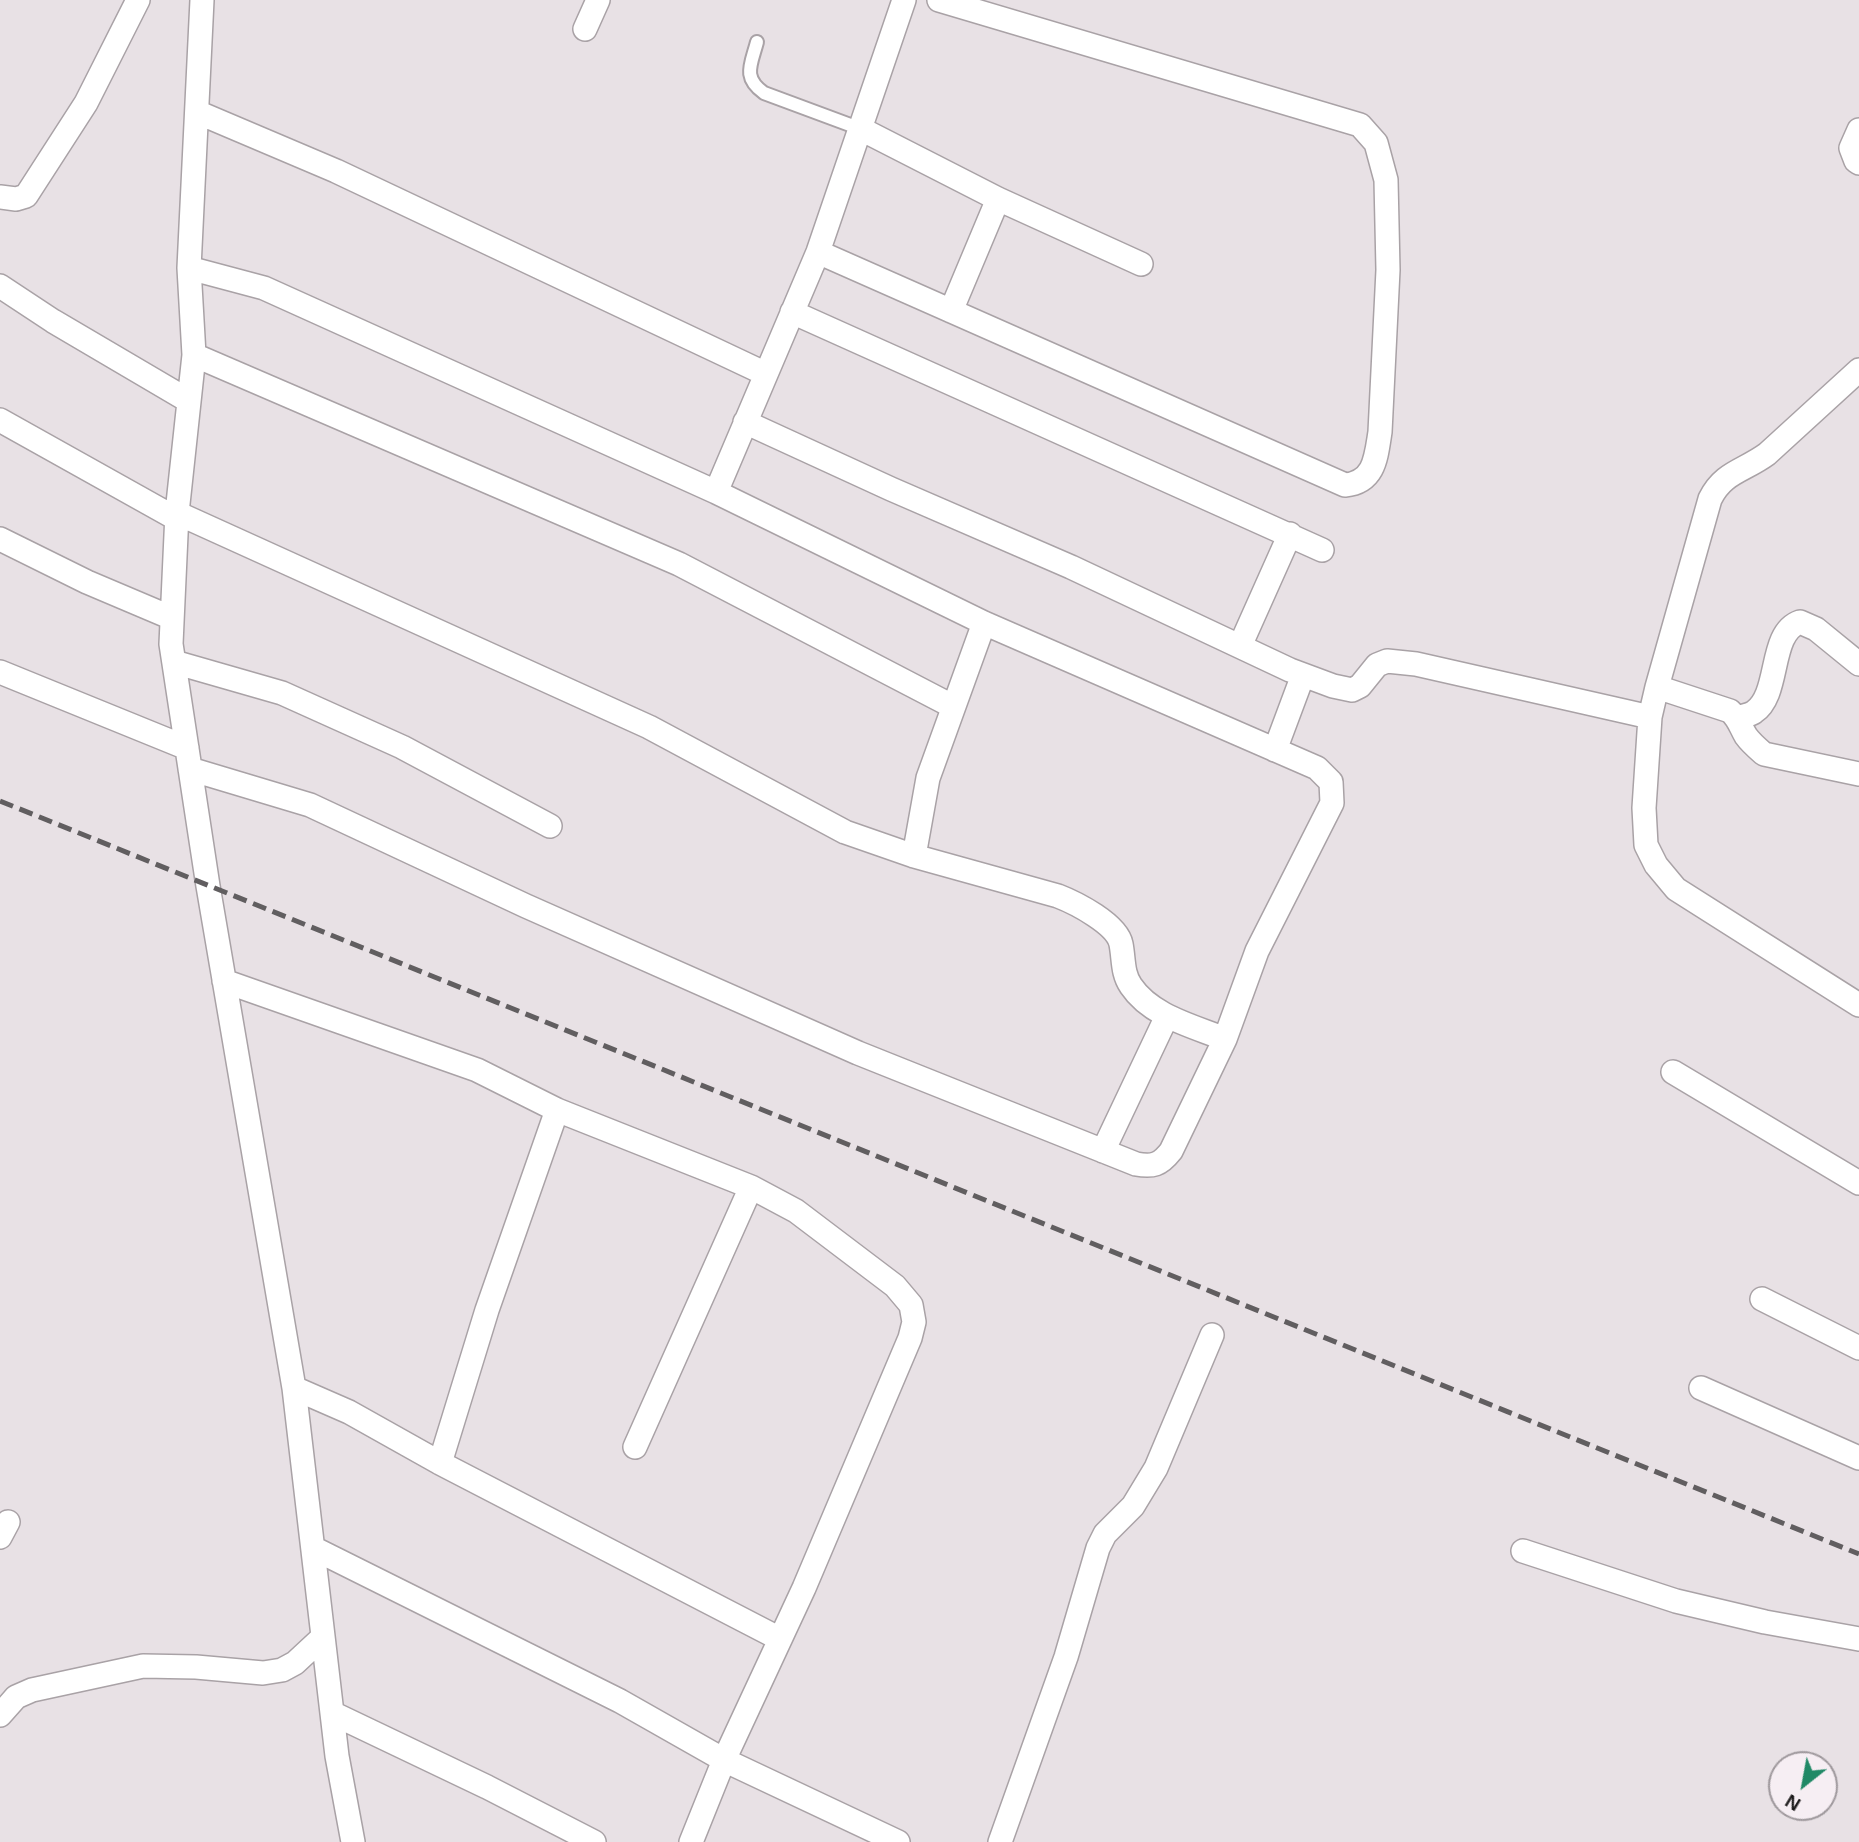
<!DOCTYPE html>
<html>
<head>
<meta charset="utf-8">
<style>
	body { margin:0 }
	#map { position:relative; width:1859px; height:1842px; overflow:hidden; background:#e8e1e5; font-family:Arial,sans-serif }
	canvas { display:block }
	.north { position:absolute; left:1768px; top:1751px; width:70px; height:70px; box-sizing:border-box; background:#f6eef3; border:2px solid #9e989c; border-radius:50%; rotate:211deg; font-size:19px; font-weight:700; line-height:28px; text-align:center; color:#1a1819 }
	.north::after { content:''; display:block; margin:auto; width:24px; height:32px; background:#208966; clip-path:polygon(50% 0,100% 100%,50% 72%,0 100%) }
</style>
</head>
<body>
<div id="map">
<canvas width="1859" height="1842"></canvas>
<div class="north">N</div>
</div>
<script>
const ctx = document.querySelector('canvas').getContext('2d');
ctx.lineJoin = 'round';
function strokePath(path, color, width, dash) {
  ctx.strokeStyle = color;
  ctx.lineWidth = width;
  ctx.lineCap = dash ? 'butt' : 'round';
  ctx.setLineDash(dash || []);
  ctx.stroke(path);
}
const service = new Path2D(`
	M757 42C751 65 742 77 764 93L861 129`);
const minor = new Path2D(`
	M202 0 189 268 194 355 177 513 171 644 208 886 294 1388 337 1756 353 1842
	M585 29 598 0
	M197 112 336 171 766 374
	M861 129 998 199 1141 264
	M1859 130 1851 148 1856 161 1859 163
	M0 197 16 199 26 196 86 103 138 0
	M818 252 1345 485C1375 482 1376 457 1380 432L1388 270 1386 180 1376 143 1360 125 939 0
	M0 286 53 321 189 401
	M951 311 998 199
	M792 312 1322 550
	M194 355 679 564 952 706
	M1859 370 1767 454C1744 471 1723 472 1710 499L1657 687 1650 717 1644 808 1646 845 1656 865 1676 889 1859 1005
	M0 420 177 519
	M745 422 891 489 1071 567 1290 670 1333 686 1352 690 1360 686 1377 665 1387 661 1416 664 1650 717
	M716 492 818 252 904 0
	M177 513 649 727 845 832 914 856 1058 896C1076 903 1117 924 1121 944 1124 959 1122 973 1131 986 1151 1016 1193 1026 1225 1039L1257 951 1332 803 1331 782 1317 768 984 623 716 492 264 288 189 268
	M0 539 87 582 172 618
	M1240 646 1290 534
	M174 662 282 693 402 747 550 826
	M0 672 187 748
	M1657 687 1730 711C1739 719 1740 726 1746 736 1751 743 1757 748 1764 754L1859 774
	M1738 718C1743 716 1750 715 1754 712 1781 694 1768 633 1800 622L1816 629 1859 664
	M1275 750 1303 675
	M190 769 310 805 526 906 858 1053 1136 1164C1153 1167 1160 1165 1171 1151L1225 1039
	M914 856 928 778 984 623
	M224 981 477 1070 557 1110 751 1187 796 1211 895 1286 911 1305 914 1322 910 1338 804 1588 724 1760 691 1842
	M1673 1072 1859 1183
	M1103 1151 1167 1016
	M1762 1299 1859 1348
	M294 1388 349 1412 440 1463 780 1639
	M1701 1388 1859 1458
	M635 1447 751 1187
	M440 1463 487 1310 557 1110
	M0 1537 8 1522
	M313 1548 620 1701 724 1760 898 1842
	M1523 1551 1676 1601 1765 1622 1859 1639
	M332 1713 487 1787 594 1842
	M0 1715 16 1697 32 1690 143 1666 196 1667 263 1673 282 1670 295 1663 323 1637
	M1000 1842 1066 1657 1098 1548 1105 1534 1133 1506 1156 1468 1212 1335`);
strokePath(service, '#a9a2a6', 16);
strokePath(minor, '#a9a2a6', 26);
strokePath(service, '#fff', 12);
strokePath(minor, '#fff', 23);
strokePath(new Path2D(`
	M0 801 1859 1554`), '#615e60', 5, [14, 7]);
</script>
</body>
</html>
